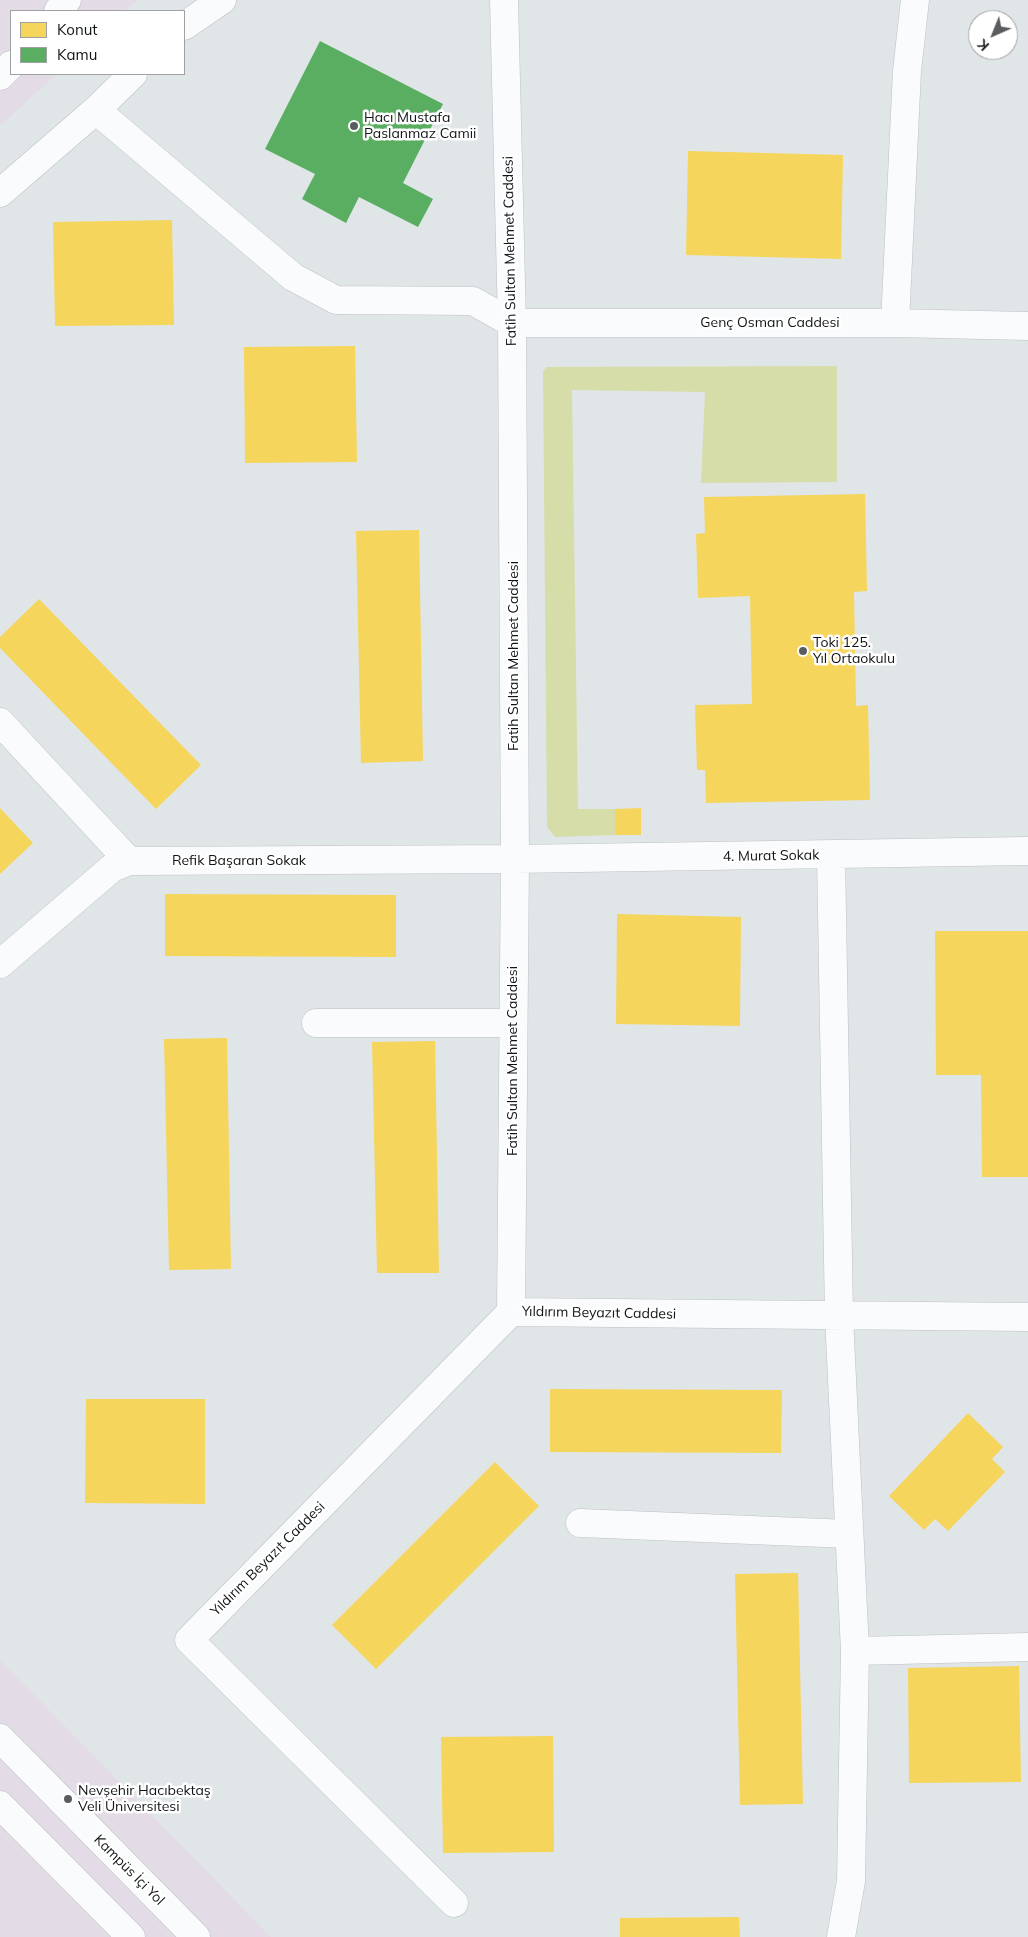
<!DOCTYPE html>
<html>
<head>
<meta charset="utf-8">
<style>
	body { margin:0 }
	#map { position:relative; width:1028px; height:1937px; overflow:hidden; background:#e0e5e8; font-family:Mulish,sans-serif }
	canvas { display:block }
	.legend { position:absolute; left:10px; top:10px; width:175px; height:65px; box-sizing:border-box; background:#fff; border:1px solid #a0a1a2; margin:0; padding:6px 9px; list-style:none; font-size:15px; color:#111416 }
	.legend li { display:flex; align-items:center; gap:10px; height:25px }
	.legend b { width:25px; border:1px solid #a0a1a2 }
	.north { position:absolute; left:968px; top:10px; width:50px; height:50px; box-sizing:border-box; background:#fff; border:1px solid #a0a1a2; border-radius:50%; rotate:224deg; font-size:14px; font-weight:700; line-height:20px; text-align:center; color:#111416 }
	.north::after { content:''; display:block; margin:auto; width:18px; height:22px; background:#595d60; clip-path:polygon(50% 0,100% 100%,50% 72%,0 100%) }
</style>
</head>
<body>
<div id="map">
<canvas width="1028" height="1937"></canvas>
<ul class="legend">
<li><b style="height:14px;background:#f6d55c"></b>Konut</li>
<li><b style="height:14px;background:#5aae61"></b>Kamu</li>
</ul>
<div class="north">K</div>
</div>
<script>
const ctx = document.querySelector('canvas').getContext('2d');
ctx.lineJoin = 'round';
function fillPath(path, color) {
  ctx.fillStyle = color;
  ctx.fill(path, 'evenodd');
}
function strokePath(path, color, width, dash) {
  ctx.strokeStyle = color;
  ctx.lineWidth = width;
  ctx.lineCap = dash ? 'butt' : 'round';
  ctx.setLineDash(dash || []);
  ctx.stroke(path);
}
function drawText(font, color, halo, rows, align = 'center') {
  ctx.font = font + ' Mulish,sans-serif';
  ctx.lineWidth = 5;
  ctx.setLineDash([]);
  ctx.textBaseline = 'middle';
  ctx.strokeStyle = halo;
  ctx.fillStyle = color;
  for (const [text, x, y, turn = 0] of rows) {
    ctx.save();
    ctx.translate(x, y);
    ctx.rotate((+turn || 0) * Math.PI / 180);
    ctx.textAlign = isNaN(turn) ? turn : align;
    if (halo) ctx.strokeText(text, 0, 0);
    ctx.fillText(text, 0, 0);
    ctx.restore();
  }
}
fillPath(new Path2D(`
	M0 0H138L125 11H11V74H57L0 126Z
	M0 1660 271 1937H0Z`), '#e3dce6');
fillPath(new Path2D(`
	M837 366V482L701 483 705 392 572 390 578 809H615V835L555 837 547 827 543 371 547 367Z`), '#d7dda8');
fillPath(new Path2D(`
	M688 151 843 155 841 259 686 255Z
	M172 220 174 325 55 326 53 222Z
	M355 346 357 462 245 463 244 347Z
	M865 494 867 591 854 592 856 706 868 705 870 800 706 803 705 770H697L695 705 752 704 750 596 698 598 696 534 705 533 704 497Z
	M419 530 423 761 361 763 356 531Z
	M39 599 201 765 156 809 0 648V637Z
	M0 808 33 843 0 874Z
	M641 808V835H615V809Z
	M165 894 396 895V957L165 956Z
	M617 914 741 917 740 1026 616 1024Z
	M935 931H1028V1177H982L981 1075H936Z
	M227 1038 231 1269 169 1270 164 1039Z
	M435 1041 439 1273H377L372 1042Z
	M550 1389 782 1390 781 1453 550 1452Z
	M86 1399H205V1504L85 1503Z
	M968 1413 1003 1447 992 1459 1005 1472 948 1531 935 1519 924 1530 889 1496Z
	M495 1462 539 1506 376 1669 332 1625Z
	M798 1573 803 1804 740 1805 735 1574Z
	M1019 1666 1021 1782 909 1783 908 1668Z
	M553 1736 554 1852 443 1853 441 1737Z
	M739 1917 740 1937H620V1918Z`), '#f6d55c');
fillPath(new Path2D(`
	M320 41 443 104 403 183 433 199 418 227 359 197 346 223 302 199 315 174 265 149Z`), '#5aae61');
const minor = new Path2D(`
	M504 0 512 323 515 859 511 1312
	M58 11 67 0
	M184 26 222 0
	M0 76 11 65
	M96 110 293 277 336 300 473 301 512 323H895L1028 326
	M0 193 96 110 133 74
	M895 323 907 71 915 0
	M0 722 129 861
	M831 855 839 1316 855 1651 851 1881 841 1937
	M0 964 112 868 129 861 515 859 1028 851
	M316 1023H513
	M580 1523 849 1534
	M855 1651 1028 1647
	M0 1738 196 1937
	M0 1805 131 1937
	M454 1903 189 1640 511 1312 1028 1317`);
strokePath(minor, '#bdc1c3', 29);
strokePath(minor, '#fafbfc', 28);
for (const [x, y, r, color] of [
	[354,126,5,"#595d60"],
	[803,651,5,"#595d60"],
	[68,1799,5,"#595d60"]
]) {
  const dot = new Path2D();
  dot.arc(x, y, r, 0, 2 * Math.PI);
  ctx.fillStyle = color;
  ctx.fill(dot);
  strokePath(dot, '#fff', 2);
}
drawText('14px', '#111416', '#fff', [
	["Hacı Mustafa",364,118],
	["Paslanmaz Camii",364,134],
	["Toki 125.",813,643],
	["Yıl Ortaokulu",813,659],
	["Nevşehir Hacıbektaş",78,1791],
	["Veli Üniversitesi",78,1807]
], 'left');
drawText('14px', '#111416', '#fff', [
	["Fatih Sultan Mehmet Caddesi",510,251,-91],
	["Genç Osman Caddesi",770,323],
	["Fatih Sultan Mehmet Caddesi",514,656,-90],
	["4. Murat Sokak",771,856,-1],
	["Refik Başaran Sokak",239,861],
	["Fatih Sultan Mehmet Caddesi",513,1061,-90],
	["Yıldırım Beyazıt Caddesi",599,1313,1],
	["Yıldırım Beyazıt Caddesi",268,1559,-45],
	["Kampüs İçi Yol",129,1870,45]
]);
</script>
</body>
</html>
